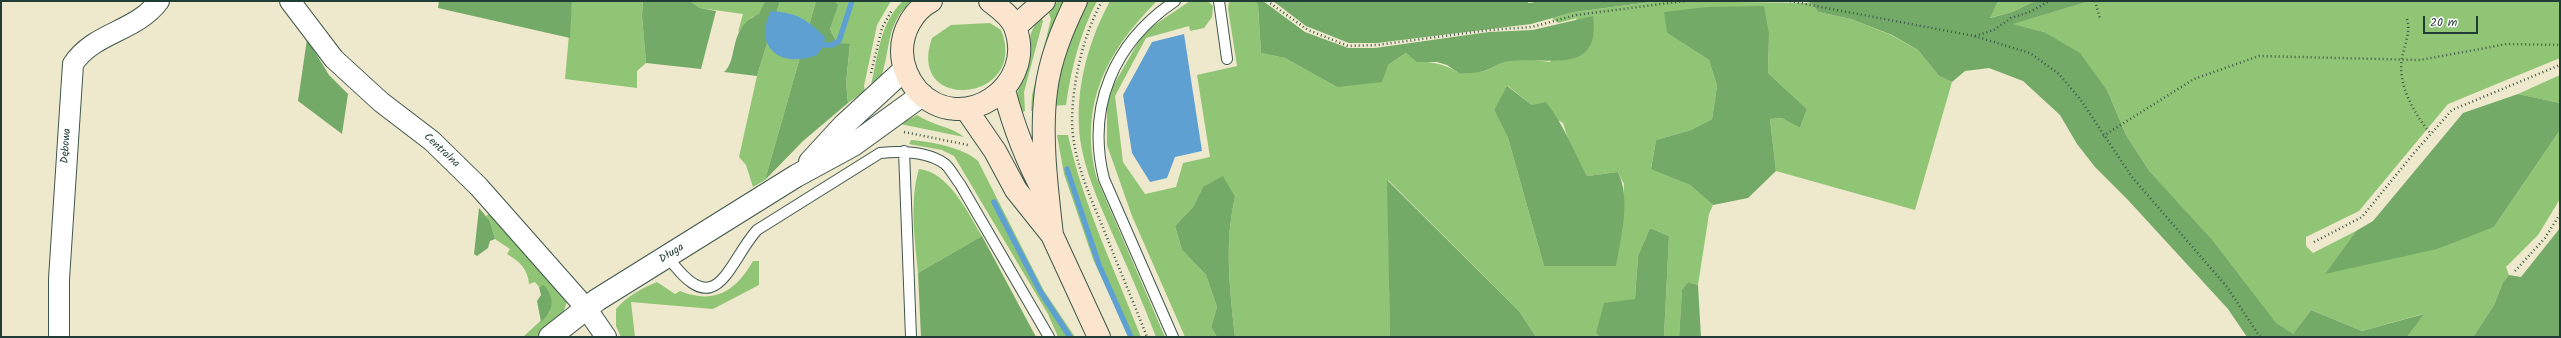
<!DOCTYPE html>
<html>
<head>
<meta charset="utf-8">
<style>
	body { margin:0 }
	#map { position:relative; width:2561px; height:338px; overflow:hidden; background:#eee8cc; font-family:Kalam,sans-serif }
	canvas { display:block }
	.frame { position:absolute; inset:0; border:2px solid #1f3d34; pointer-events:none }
	.scale { position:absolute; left:2423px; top:16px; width:55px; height:18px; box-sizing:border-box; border:2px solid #1f3d34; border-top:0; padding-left:5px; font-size:12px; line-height:14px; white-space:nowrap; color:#1f3d34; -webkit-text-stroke:3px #fff; paint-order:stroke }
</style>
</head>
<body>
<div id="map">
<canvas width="2561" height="338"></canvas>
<div class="frame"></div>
<div class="scale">20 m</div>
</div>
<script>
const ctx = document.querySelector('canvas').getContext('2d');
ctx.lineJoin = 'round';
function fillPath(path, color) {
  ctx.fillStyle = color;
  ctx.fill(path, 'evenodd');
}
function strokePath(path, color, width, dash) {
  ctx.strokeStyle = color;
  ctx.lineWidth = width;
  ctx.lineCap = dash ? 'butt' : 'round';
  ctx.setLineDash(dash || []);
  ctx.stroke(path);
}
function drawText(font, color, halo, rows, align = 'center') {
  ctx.font = font + ' Kalam,sans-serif';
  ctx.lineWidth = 3;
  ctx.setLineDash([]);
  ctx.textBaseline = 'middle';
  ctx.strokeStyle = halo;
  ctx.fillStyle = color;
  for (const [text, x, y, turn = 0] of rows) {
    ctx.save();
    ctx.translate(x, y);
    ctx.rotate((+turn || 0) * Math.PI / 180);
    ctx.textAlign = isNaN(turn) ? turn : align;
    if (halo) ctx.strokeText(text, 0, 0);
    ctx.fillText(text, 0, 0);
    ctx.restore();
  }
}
fillPath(new Path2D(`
	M572 1H643L642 16 646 63 637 71V88L565 79Z
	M690 1H765L759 15 752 17 738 32 743 14 700 8Z
	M780 1H816L765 180 753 187 746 165 739 157 757 76Z
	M834 1H891L877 25 864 86 865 91 848 103 846 83 850 45 837 43 830 29 837 5Z
	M903 1H912C884 25 892 49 880 80L871 85C878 56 880 22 903 1Z
	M1058 1H1068L1038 109 1031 111 1032 95 1051 19 1048 11Z
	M1087 1H1097C1080 33 1071 69 1066 105L1052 106 1064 52Z
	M1110 1H1157C1106 52 1078 106 1097 179L1165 337H1156C1144 306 1131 275 1117 244 1104 214 1089 183 1082 150 1072 100 1086 45 1110 1Z
	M1190 1H1208L1213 6 1212 17 1204 28 1190 31 1189 26 1146 38 1115 96 1123 162 1145 194 1176 187 1183 163 1210 157 1197 75 1237 66 1228 8 1229 1H1255L1258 5 1261 53 1285 58 1337 87 1388 65 1406 53C1425 67 1438 58 1460 74L1485 71 1505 61 1525 59 1550 62 1577 18 1558 23 1552 18 1574 12 1659 1 1811 3 1818 12 1851 19 1891 35 1918 50 1939 76 1952 82 1915 210 1776 171 1770 119 1782 118 1800 128 1807 109 1768 73 1769 34 1667 33 1709 60 1717 86 1712 119 1691 130 1656 140 1651 168 1690 185 1713 205 1709 214 1698 285 1688 282 1682 291 1679 337H1664L1669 236 1650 228 1638 256 1635 299 1596 333 1600 337H1536L1519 311 1388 180 1390 337H1235C1230 290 1224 244 1235 197L1203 187 1193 207 1175 226 1182 250 1206 275 1217 307 1211 327 1217 337H1185L1132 216 1107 145V106L1113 86 1144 32ZM1508 86 1532 105 1563 123 1570 146 1587 176 1618 172 1624 184 1622 233 1570 265 1544 266 1508 138 1494 110Z
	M1998 1H2035L2012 12 1989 18Z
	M2090 1H2560V58L2448 104 2359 211 2306 237V246L2313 253 2356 231 2326 273 2494 227 2560 130V199L2538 235 2506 267 2509 275 2503 282 2494 305 2473 337H2407L2423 314 2362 331 2311 310 2291 337H2247L2251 292 2161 236 2150 172 2126 135 2108 92 2055 40 2044 32 2012 24Z
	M1041 17 1043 21 1024 92 1025 111 1018 114C1013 91 1023 82 1028 61 1033 40 1024 38 1041 17Z
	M990 23 1001 30C1030 103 905 114 932 38L951 25Z
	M2560 75V103L2518 94Z
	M917 115C931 125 950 126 964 137L900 124Z
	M1057 135H1068C1083 205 1115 270 1141 337H1129L1093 259 1064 174Z
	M911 140C929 141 965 148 978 161L1044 291 1075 337H1058L1048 314 954 156 942 150 909 144Z
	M919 169C949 172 968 213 982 236L918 273C915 238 909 203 919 169Z
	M490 213 566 294 567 302 562 316 536 337H523L550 312 542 286 539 287 535 282 529 284C528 269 519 261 507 254L510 249 495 239 490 221 486 216Z
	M753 261H759V285L713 309 631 302 635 337H621L616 326V309C626 297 642 288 657 282L675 294 680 291C714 305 736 291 753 261Z`), '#91c576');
fillPath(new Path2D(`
	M439 1H572L570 38 438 8Z
	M643 1H690L700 8 716 11 701 69 646 63 642 16Z
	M765 1H780L757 76 724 72C739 60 727 27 759 14Z
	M816 1H834L838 5 830 29 837 43 850 44 846 83 848 103 803 141 765 180Z
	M1255 1H1263L1305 32 1348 48H1375L1489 32 1533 30 1593 16C1601 77 1548 56 1510 61 1500 62 1493 68 1484 71 1476 73 1467 73 1460 74L1447 65 1437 62H1417L1406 53 1388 65 1382 82 1337 87 1285 58 1261 53 1258 5Z
	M1273 1H1526L1529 3 1542 1H1659L1574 12 1531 24 1377 43H1349L1306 26Z
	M1803 1H1998L1990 18 2012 12 2035 1H2090L2013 24 2044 32 2080 53 2108 92 2126 135 2150 172 2213 241 2276 323 2293 334 2311 310 2362 331 2424 314 2407 337H2247L2228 309 2128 200 2095 167 2077 144 2060 115 2023 81 1989 68 1965 71 1952 82 1939 76 1918 50 1892 35 1851 19 1818 12 1811 3Z
	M1764 6 1769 34 1768 73 1807 109 1800 128 1782 118 1770 119 1776 171 1748 198 1713 205 1690 185 1651 169 1656 140 1691 130 1712 119 1717 86 1709 60 1667 33 1664 12 1707 7Z
	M307 39 329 75 348 94 342 134 298 101Z
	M1507 86 1532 105 1546 102C1564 125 1573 150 1587 176L1618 172C1631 199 1621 237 1616 266H1544L1508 138 1494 110Z
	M2518 94 2560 103V130L2494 227 2437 249 2325 274 2356 231 2373 221 2463 113Z
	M1223 176 1235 197C1224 244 1230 290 1235 337H1217L1211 327 1217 307 1206 275 1182 250 1175 226 1193 207 1203 187Z
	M1387 180 1519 311 1536 337H1390Z
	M479 208 490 221 495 239 490 241 488 248 477 256 474 254Z
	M1650 228 1669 236 1664 337H1600L1596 333 1604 303 1635 299 1638 256Z
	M2560 228V337H2473L2494 305 2503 282 2509 275 2521 277Z
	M982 236 1036 337H921L918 273Z
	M1688 282 1698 285 1701 337H1679L1682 290Z
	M544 285C555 299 554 310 541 322L537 301 541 295 539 287Z`), '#74aa67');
fillPath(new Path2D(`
	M771 11C798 13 806 19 825 37L824 45 817 55C782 69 752 48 771 11Z
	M1184 34 1202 151 1175 157 1167 178 1150 182 1132 153 1123 95 1152 42Z`), '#5ea0d2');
strokePath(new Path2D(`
	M824 45H832L839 41 852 1
	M1067 169 1099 265 1131 337
	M994 202 1040 291 1070 337`), '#5ea0d2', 5.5);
const service = new Path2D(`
	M1219 1 1227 59
	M904 151 911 337
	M668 257C717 325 727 264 757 230L880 153C901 151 927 151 945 164 950 168 955 178 960 184L1049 337
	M1173 337 1104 179C1086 107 1114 42 1175 1`);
const minor = new Path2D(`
	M290 1 334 59 381 102 432 141 479 187 586 308 606 337
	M59 337V279L73 64C94 32 136 32 159 1`);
const tertiary = new Path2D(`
	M810 162 844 125 905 69
	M550 337 597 300 796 176 853 145 922 95`);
const secondary = new Path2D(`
	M931 1C913 11 902 31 902 51 902 65 908 79 917 90 961 138 1038 87 1015 27 1011 16 999 8 990 1
	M1015 27 1044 1
	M1004 90C1014 128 1027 162 1046 196
	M966 109 995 151 1016 190 1052 235 1099 337
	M1052 235C1047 190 1040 137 1046 91 1050 59 1062 30 1076 1`);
strokePath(service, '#3e574b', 12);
strokePath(minor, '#3e574b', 22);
strokePath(tertiary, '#3e574b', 24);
strokePath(secondary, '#3e574b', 24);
strokePath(new Path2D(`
	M1102 1C1083 36 1073 80 1072 120 1072 158 1090 196 1104 230 1118 266 1133 301 1147 337
	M1267 1 1308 30 1348 46 1377 45 1489 30 1532 27 1576 15 1685 1
	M1790 1 1974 36 2030 53 2059 74 2080 99 2132 177 2227 287 2260 337
	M2095 1 2100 19
	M2407 19C2411 32 2404 46 2402 58 2397 85 2415 115 2431 134
	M1975 36 1994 30 2011 18 2032 11 2049 1
	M871 73 882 28 892 10
	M904 132 968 145
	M2103 136 2194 79 2259 56 2420 60 2507 44 2560 45
	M2314 242 2362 217 2414 153 2452 110 2560 65
	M2515 271 2545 238 2560 214`), '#3e574b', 2.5, [1, 3]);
strokePath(service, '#fff', 10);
strokePath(minor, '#fff', 20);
strokePath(tertiary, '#fff', 22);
strokePath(secondary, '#fbe5cf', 22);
drawText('11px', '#1f3d34', '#fff', [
	["Dębowa",67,146,-86],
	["Centralna",441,151,43],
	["Długa",672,254,-32]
]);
</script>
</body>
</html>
